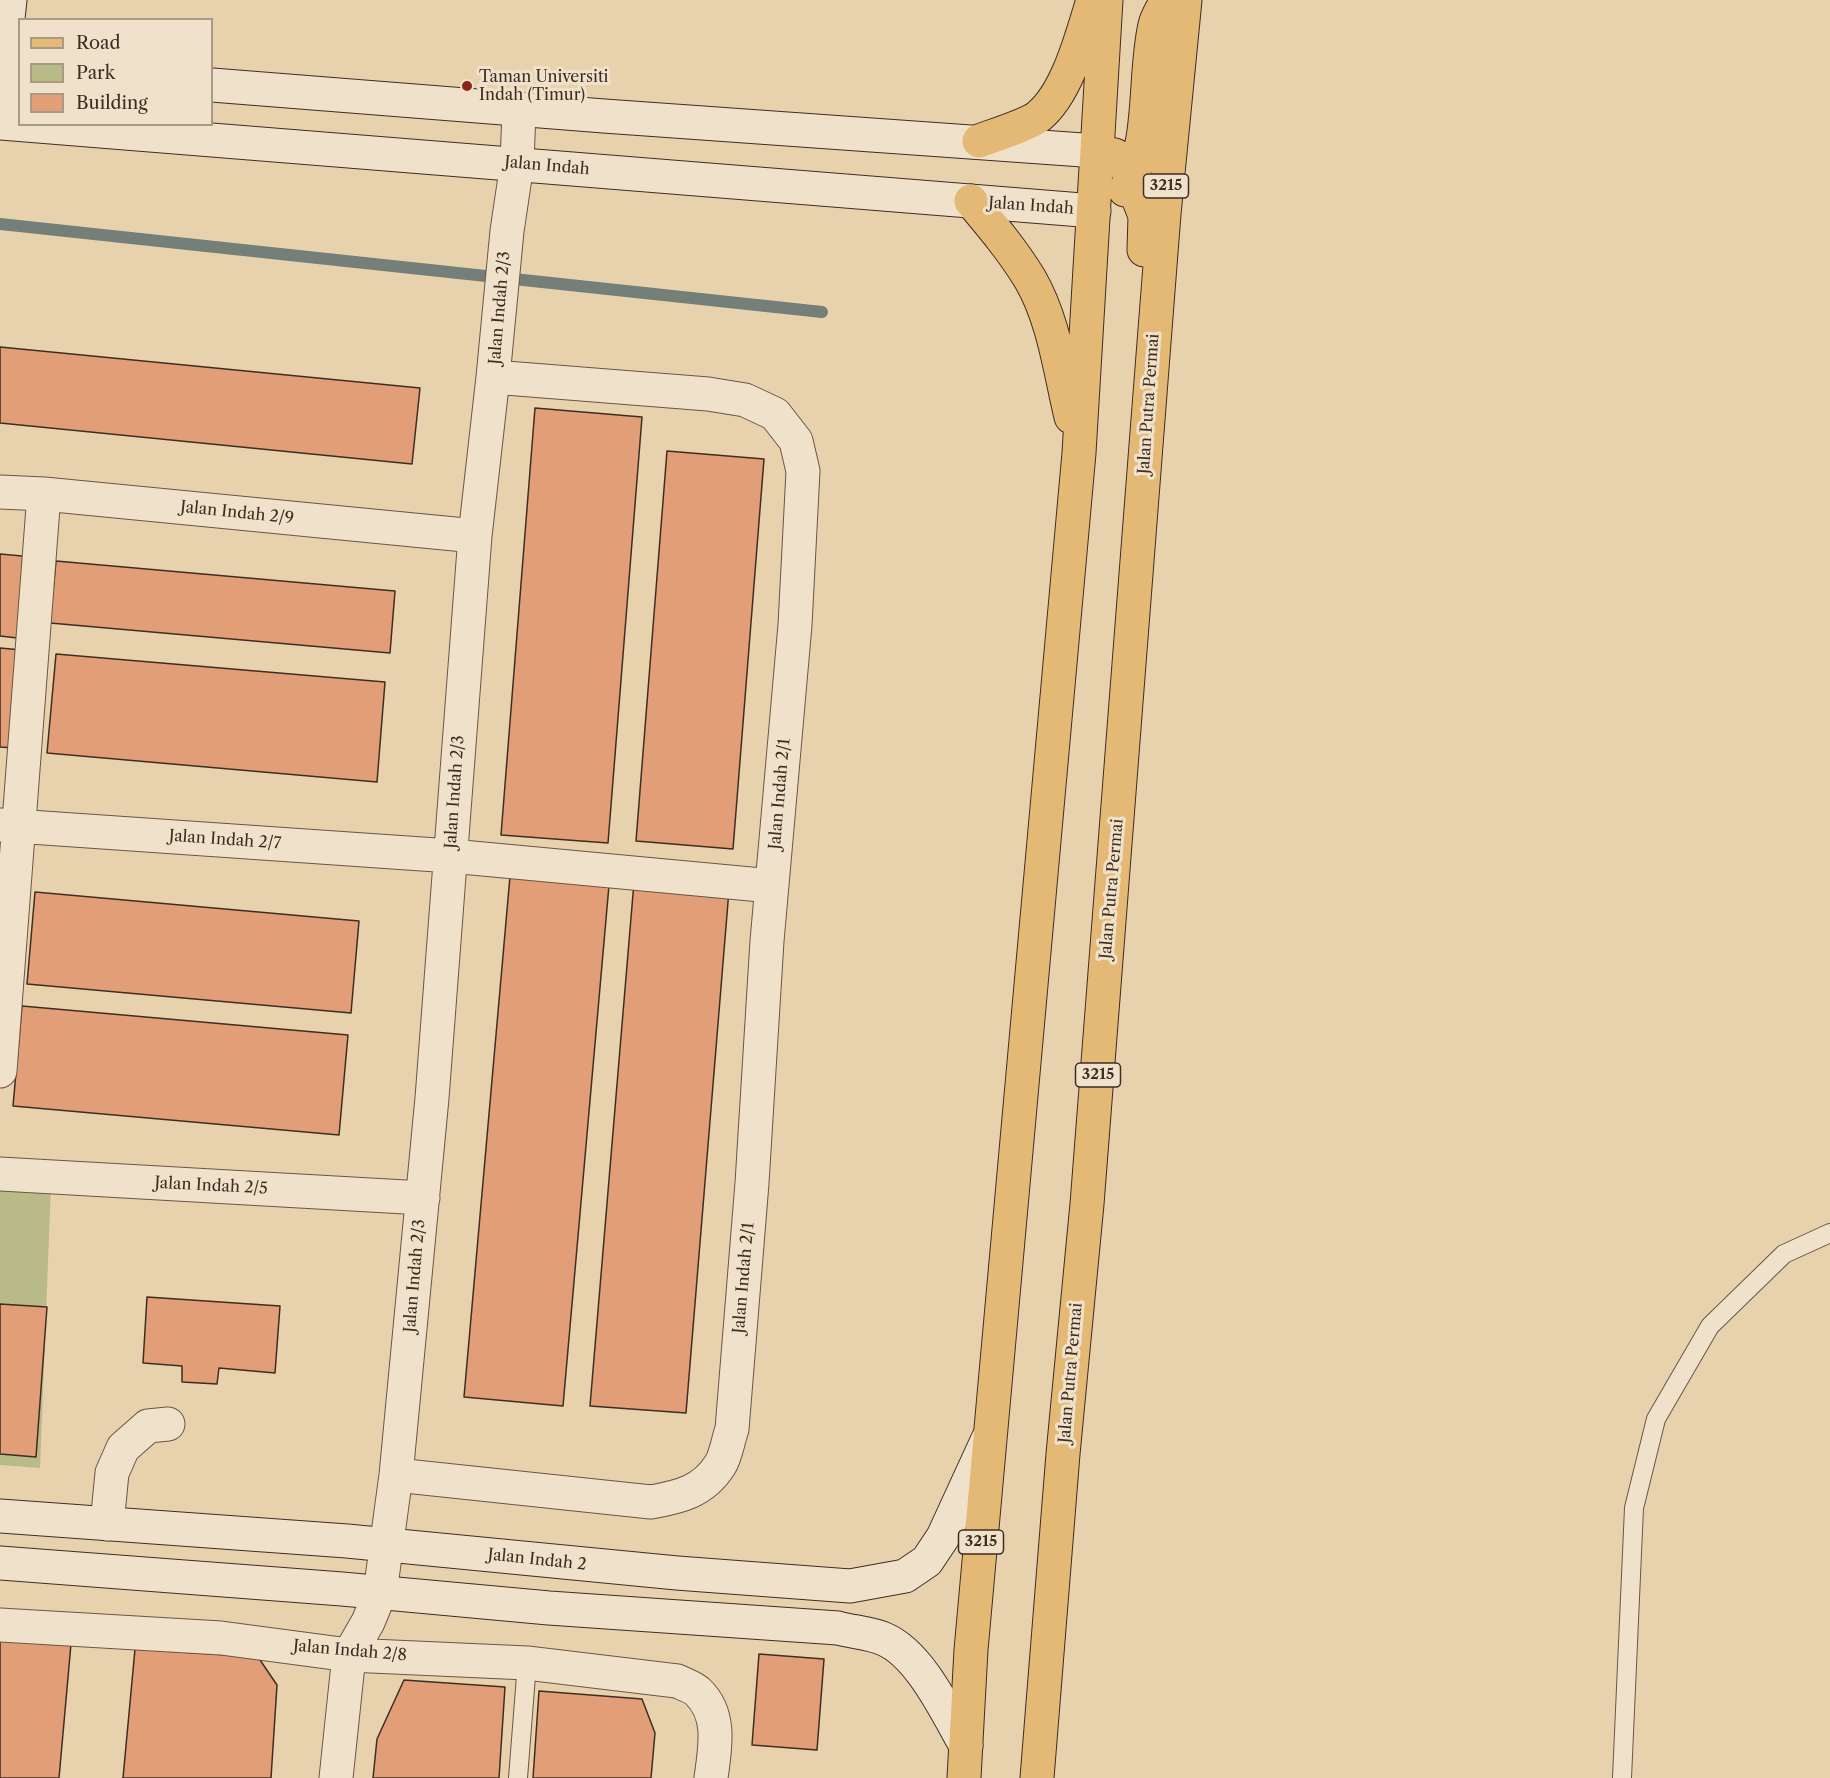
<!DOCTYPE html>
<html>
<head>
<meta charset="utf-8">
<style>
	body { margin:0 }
	#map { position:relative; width:1830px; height:1778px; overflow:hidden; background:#e8d2ad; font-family:"Libre Caslon Text",serif }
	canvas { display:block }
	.legend { position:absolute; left:18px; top:18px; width:195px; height:108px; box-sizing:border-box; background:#f0e2ca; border:2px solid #a99a87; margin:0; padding:8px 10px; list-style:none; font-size:18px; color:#3f2d23 }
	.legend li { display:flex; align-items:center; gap:12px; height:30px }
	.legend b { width:30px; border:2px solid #a99a87 }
</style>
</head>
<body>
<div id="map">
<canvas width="1830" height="1778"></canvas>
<ul class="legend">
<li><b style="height:8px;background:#e4b976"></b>Road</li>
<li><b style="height:16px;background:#b8bb88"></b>Park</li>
<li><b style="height:16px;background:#e29e76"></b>Building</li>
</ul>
</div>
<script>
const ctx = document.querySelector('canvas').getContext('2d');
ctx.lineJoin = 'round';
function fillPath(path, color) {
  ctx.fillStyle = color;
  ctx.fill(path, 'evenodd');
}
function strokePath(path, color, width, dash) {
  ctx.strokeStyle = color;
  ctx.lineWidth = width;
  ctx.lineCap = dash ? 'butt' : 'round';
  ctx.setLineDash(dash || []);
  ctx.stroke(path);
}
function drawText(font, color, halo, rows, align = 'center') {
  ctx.font = font + ' "Libre Caslon Text",serif';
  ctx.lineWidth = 6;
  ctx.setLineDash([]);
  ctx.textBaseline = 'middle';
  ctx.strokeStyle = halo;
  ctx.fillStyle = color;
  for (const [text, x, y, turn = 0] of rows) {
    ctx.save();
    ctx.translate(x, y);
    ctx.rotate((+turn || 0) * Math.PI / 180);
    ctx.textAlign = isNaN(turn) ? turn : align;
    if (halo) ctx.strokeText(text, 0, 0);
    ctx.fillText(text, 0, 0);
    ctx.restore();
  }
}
fillPath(new Path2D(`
	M0 1180 51 1185 40 1468 0 1465Z`), '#b8bb88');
strokePath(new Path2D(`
	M0 224 822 312`), '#757f79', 12);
const building = new Path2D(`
	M0 347 420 388 412 464 0 423Z
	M535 408 642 417 608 843 501 835Z
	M667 451 764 459 733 849 636 841Z
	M0 554 33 557 26 639 0 636Z
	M56 561 395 591 390 653 50 623Z
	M0 648 22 650 14 748 0 747Z
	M56 654 385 682 377 782 47 753Z
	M511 865 610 874 563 1406 464 1397Z
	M634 882 729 890 686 1413 590 1406Z
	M35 892 359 921 351 1013 27 984Z
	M22 1006 348 1035 339 1135 13 1106Z
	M147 1297 280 1306 275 1373 219 1368 217 1384 182 1382V1366L143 1363Z
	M0 1304 47 1307 36 1457 0 1454Z
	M0 1639 71 1644 59 1778H0Z
	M135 1649 258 1657 277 1685 271 1778H123Z
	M759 1654 824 1659 817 1750 752 1745Z
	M404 1680 505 1687 499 1778H373L377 1739Z
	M539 1691 642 1699 655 1733 651 1778H533Z`);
fillPath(building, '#e29e76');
strokePath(building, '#3f2d23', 1.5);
const lane = new Path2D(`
	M518 1778 527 1663
	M1622 1778 1634 1508 1656 1419 1710 1326 1784 1254 1830 1233`);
const street = new Path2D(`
	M0 492 44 494 475 536
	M0 825 451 856 772 886
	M0 1071 44 494
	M0 1174 423 1198
	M396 1475 651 1502C679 1497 703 1492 720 1465 726 1456 728 1440 732 1429L752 1183 767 941 795 625 803 471 796 441 775 414 745 400 708 394 493 377
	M107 1524 112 1473 123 1448 148 1426 168 1424
	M0 1625 221 1638 349 1655 527 1663 677 1681C683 1684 693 1687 698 1692 722 1715 715 1748 711 1778
	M336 1778 349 1655 368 1622 380 1593 396 1475 432 1098 475 536 493 377 507 231 517 164 519 110`);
const secondary = new Path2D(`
	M212 85 604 116 1097 151
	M0 123 1094 211
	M3 123V64L10 0
	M0 1516 347 1541 677 1573 850 1586 905 1576 927 1561 943 1537 988 1439
	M0 1563 342 1589 549 1608 838 1628C852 1632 870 1633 884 1639 920 1654 947 1713 966 1746`);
const primary = new Path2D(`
	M979 141C992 136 1030 124 1039 116 1068 92 1082 35 1093 0
	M1097 151 1115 155 1125 164 1145 216 1144 250
	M1125 190C1154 143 1143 77 1155 25 1157 16 1163 8 1167 0
	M971 201C992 226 1013 251 1030 279 1054 320 1060 371 1071 417
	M964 1778 971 1650 1079 453 1106 0
	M1037 1778 1063 1454 1087 1204 1164 214 1185 0`);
strokePath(lane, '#695646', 20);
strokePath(street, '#695646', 35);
strokePath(secondary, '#3f2d23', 35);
strokePath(primary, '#3f2d23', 35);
strokePath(lane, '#f0e2ca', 18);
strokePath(street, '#f0e2ca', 33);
strokePath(secondary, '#f0e2ca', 33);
strokePath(primary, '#e4b976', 33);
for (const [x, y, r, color] of [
	[467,86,6,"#8f2418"]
]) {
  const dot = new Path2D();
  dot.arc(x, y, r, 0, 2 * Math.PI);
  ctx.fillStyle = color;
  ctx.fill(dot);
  strokePath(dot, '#f0e2ca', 2);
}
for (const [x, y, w] of [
	[1166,186,45],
	[1098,1075,45],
	[981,1542,45]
]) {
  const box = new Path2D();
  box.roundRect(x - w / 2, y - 12, w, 24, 4.5);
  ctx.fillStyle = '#f0e2ca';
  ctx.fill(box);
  strokePath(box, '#3f2d23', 1.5);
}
drawText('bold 15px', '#3f2d23', null, [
	["3215",1166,186],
	["3215",1098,1075],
	["3215",981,1542]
]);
drawText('16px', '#3f2d23', '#f0e2ca', [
	["Taman Universiti",479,77],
	["Indah (Timur)",479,95]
], 'left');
drawText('16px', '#3f2d23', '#f0e2ca', [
	["Jalan Indah",547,166,5],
	["Jalan Indah",1031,206,4],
	["Jalan Indah 2/3",500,308,-85],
	["Jalan Putra Permai",1149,404,-86],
	["Jalan Indah 2/9",237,513,6],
	["Jalan Indah 2/3",455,792,-86],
	["Jalan Indah 2/1",780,794,-85],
	["Jalan Indah 2/7",225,840,4],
	["Jalan Putra Permai",1112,889,-85],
	["Jalan Indah 2/5",211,1186,3],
	["Jalan Indah 2/3",415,1276,-85],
	["Jalan Indah 2/1",744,1278,-85],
	["Jalan Putra Permai",1071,1373,-85],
	["Jalan Indah 2",537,1560,6],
	["Jalan Indah 2/8",350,1651,5]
]);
</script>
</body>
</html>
